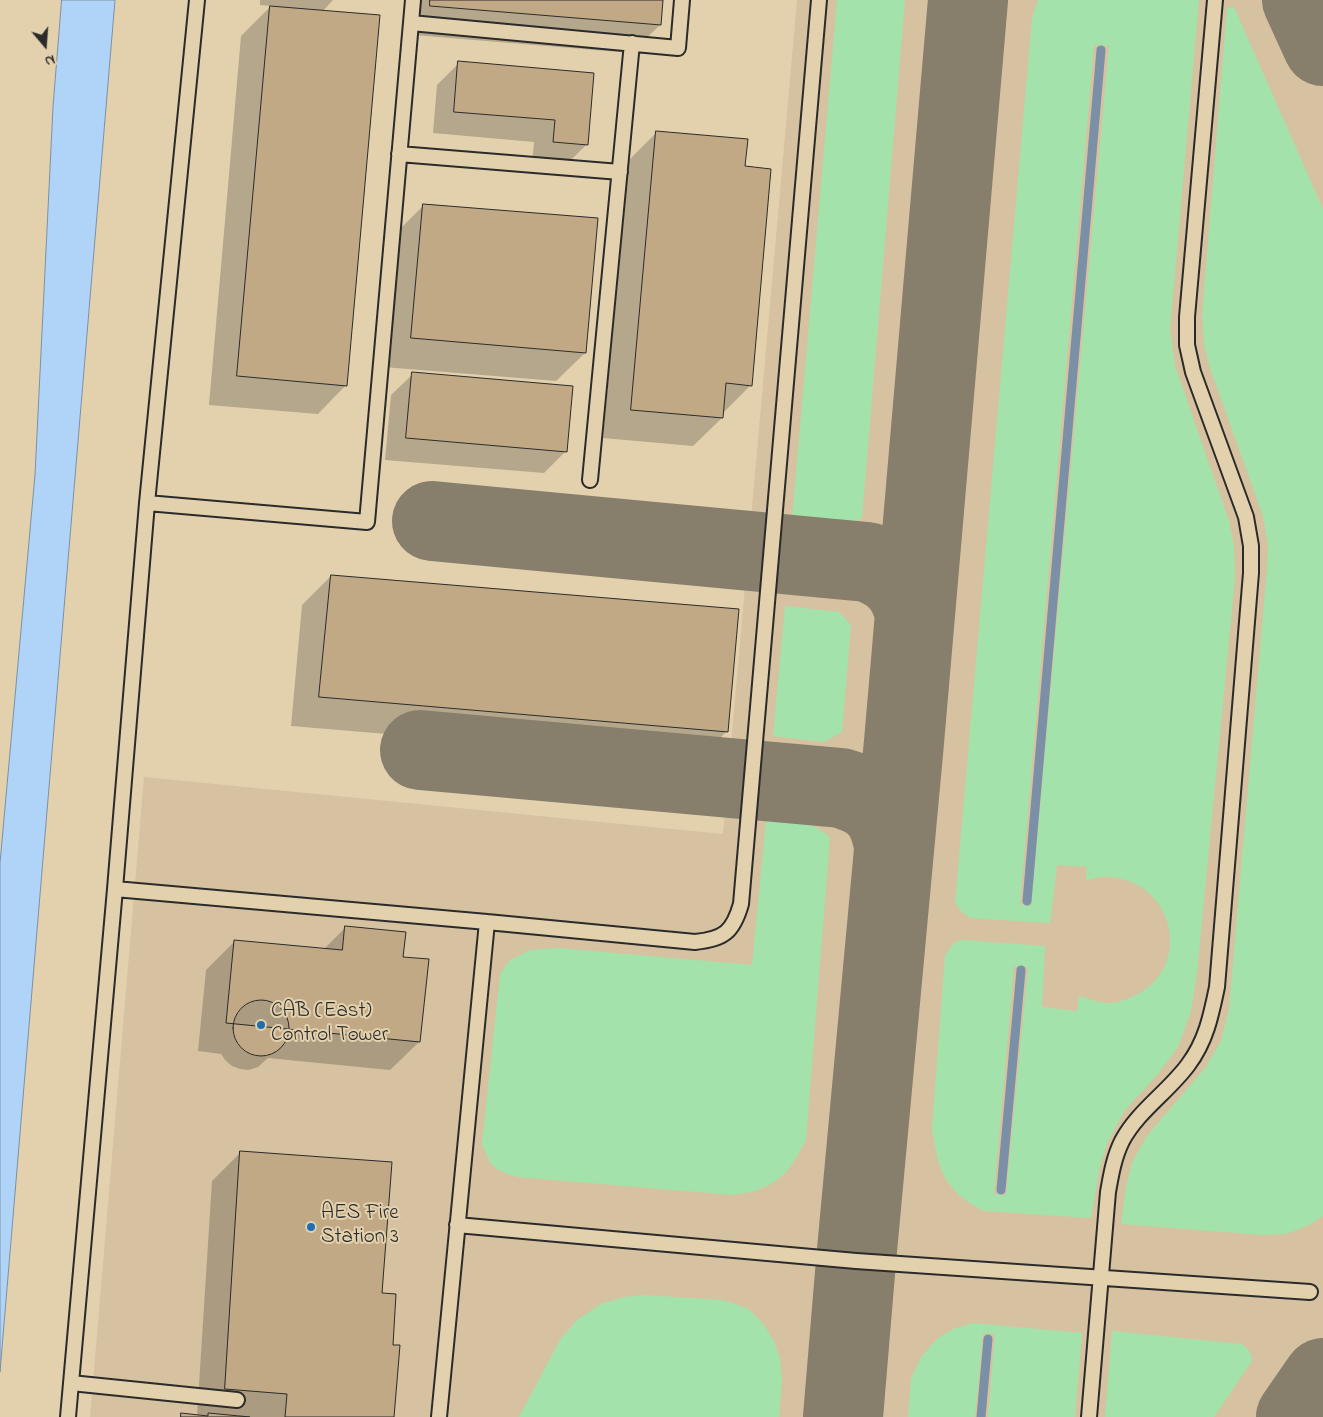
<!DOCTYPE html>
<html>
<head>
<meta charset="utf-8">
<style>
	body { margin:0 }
	#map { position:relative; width:1323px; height:1417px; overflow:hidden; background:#e3d1ae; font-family:"Indie Flower",sans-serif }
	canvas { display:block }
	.north { position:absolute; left:20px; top:20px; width:50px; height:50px; -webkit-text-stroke:4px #e3d1ae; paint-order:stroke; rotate:162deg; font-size:14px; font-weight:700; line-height:20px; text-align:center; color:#2b2b2b }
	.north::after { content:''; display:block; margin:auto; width:18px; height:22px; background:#2b2b2b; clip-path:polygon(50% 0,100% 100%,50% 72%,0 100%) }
</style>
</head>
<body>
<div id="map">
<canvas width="1323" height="1417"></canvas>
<div class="north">N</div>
</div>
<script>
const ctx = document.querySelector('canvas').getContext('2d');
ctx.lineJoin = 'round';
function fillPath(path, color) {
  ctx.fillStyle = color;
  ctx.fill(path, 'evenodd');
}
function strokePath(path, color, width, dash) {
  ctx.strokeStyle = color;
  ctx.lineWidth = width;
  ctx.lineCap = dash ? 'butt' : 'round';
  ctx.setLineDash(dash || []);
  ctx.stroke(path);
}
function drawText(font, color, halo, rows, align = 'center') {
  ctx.font = font + ' "Indie Flower",sans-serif';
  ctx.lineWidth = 4;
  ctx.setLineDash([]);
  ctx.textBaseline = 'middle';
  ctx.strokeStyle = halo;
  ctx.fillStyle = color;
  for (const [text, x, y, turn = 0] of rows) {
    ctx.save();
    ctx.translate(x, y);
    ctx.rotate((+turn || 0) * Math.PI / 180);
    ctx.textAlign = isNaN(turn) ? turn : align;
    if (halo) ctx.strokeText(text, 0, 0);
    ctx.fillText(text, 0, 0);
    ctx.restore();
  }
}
fillPath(new Path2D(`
	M797 0H1323V1417H90L144 777 723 834Z`), '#d6c2a0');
fillPath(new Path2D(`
	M837 0H905L862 518 847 525 792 520Z
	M1038 0H1199L1170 329 1175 366 1229 521 1234 546 1235 577 1197 973 1191 1011 1178 1047 1157 1075 1125 1110 1107 1143 1099 1170 1091 1218 984 1211C944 1191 938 1170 932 1128L945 955 954 943 963 940 1045 946 1042 1007 1077 1011 1079 996C1087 998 1096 1002 1105 1003 1115 1004 1125 1000 1134 996 1194 968 1175 881 1109 877 1101 876 1093 879 1086 880L1087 867 1057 865 1050 923 971 918 962 912 955 903 1032 18ZM1094 45 1109 46 1031 906 1020 904ZM1014 966 1028 967 1006 1195 994 1194Z
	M1234 7 1323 209V1216L1309 1225 1286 1234 1262 1235 1121 1224 1126 1186 1132 1163 1146 1137 1205 1068 1221 1041 1229 1009 1267 569 1268 545 1263 516 1210 368 1204 345 1202 316 1227 8Z
	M785 606 839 612 851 625 842 732 824 742 773 736Z
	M766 820 810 823 830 837 806 1140C794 1163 785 1180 760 1189 752 1193 742 1193 733 1195L517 1177C492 1169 492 1168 482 1144L500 974 510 960 530 950 558 948 752 965Z
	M644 1295 722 1300 747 1308 762 1322 774 1341 780 1359 782 1381 779 1417H519L561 1338 578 1319 601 1304 624 1297Z
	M973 1323 1082 1333 1075 1417H988L995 1334 983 1333 975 1417H908L911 1379 921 1357 938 1338 953 1329Z
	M1112 1331 1241 1344C1249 1349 1251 1352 1252 1361L1214 1417H1105Z`), '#a3e3ab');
const water = new Path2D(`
	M62 0H115L0 1372V863L35 475 53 107Z`);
fillPath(water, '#b0d4f8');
strokePath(water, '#7b90a6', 1);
fillPath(new Path2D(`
	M260 0H333L322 12 346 385 318 414 209 405 241 36 271 6 260 5Z
	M405 0H662L660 25 631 53 402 34Z
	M459 63 593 74 587 144 565 166 532 163 534 142 433 133 437 85Z
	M657 132 744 168 751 385 722 414V418L693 446 603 438 628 161Z
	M424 205 585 353 556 381 383 367 395 234Z
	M413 374 566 451 544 473 385 460 391 395Z
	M331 576 727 731 698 760 291 726 302 605Z
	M345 928 402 958 419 1042 390 1070 268 1058 258 1067 249 1070 240 1069 232 1066 225 1060 221 1054 198 1051 206 970 235 941 323 950Z
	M241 1152 380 1294 392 1346 393 1417H180L182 1415 197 1416 212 1181Z`), '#0003');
strokePath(new Path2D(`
	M1027 901 1101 50
	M1001 1190 1021 970
	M981 1417 988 1339`), '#7b90a6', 9);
strokePath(new Path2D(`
	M1302 0 1323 46
	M432 521 867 562C894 571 908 585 915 614
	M420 750 841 788C875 798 888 811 894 846
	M843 1417 856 1261 904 742 968 0
	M1296 1417 1323 1378`), '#877e6c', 80);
const building = new Path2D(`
	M430 0H663L661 25 430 6Z
	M270 6 380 15 347 386 237 376Z
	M458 61 594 73 588 145 553 142 555 120 454 112Z
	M656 131 748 139 745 166 771 169 752 386 726 383 723 418 631 410Z
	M423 204 598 218 586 353 411 338Z
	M412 372 573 386 567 452 406 438Z
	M331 575 739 609 728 732 319 697Z
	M345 926 406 932 403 957 429 959 420 1042 226 1023 234 940 342 950Z
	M233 1028a28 28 0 1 1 56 0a28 28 0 1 1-56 0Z
	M240 1151 392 1162 382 1293 396 1294 393 1345H400L394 1417H285L287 1394 225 1389Z
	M181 1413 208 1416V1413L250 1417H181Z`);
fillPath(building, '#c2a985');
strokePath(building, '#2b2b2b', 1);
const service = new Path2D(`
	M411 23 678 48 682 0
	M399 154 620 172
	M590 480 632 43
	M147 503 367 522 413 0
	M115 889 487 922 695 942C724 939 733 932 741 904L819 0
	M457 1225 856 1261 1310 1292
	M71 1383 237 1400
	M68 1417 115 889 147 503 197 0
	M439 1417 487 922
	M1089 1417 1108 1192C1111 1175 1114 1157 1122 1141 1138 1111 1168 1092 1188 1065 1206 1041 1211 1016 1217 987L1251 573V546L1246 517 1193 372 1187 345V317L1215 0`);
strokePath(service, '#2b2b2b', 18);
strokePath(service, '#e3d1ae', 14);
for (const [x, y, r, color] of [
	[261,1025,5,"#1f6fb2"],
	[311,1227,5,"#1f6fb2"]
]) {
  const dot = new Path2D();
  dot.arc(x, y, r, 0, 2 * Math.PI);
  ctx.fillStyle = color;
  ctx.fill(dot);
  strokePath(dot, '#e3d1ae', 2);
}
drawText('21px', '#2b2b2b', '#e3d1ae', [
	["CAB (East)",271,1013],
	["Control Tower",271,1037],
	["AES Fire",321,1215],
	["Station 3",321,1239]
], 'left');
</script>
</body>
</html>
